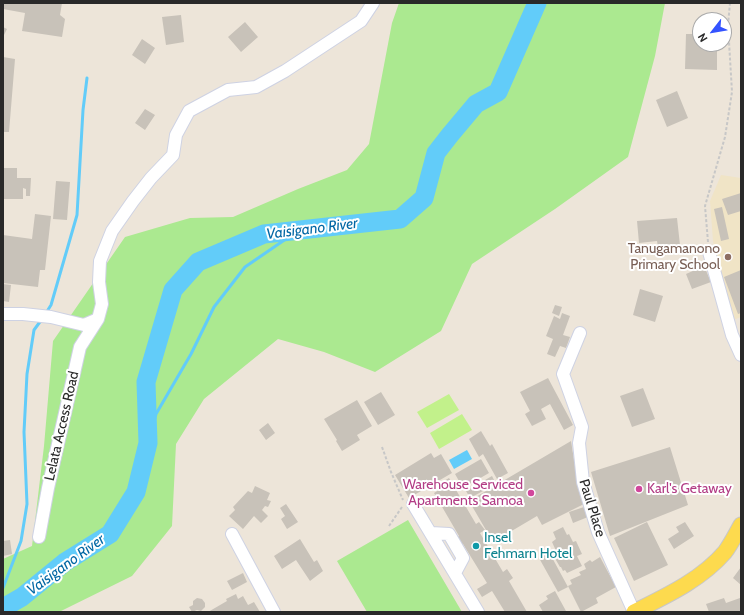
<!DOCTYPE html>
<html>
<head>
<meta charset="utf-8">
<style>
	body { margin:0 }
	#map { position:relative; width:744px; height:615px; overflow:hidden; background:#ede5d9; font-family:Cabin,sans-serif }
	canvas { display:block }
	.frame { position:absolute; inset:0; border:4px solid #292929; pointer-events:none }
	.north { position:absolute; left:692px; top:12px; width:40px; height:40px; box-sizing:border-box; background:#fff; border:1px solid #a9a9a9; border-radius:50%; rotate:239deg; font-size:11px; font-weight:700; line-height:16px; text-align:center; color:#292929 }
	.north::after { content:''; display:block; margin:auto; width:14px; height:18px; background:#3453ff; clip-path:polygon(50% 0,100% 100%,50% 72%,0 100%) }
</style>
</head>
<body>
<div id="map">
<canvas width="744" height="615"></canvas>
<div class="frame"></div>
<div class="north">N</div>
</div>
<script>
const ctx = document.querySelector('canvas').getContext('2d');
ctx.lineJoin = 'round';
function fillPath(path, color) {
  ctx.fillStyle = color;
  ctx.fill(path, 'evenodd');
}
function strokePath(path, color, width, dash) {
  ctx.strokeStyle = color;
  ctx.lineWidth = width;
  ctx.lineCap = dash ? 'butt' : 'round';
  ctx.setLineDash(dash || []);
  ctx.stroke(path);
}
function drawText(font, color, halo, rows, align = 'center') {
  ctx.font = font + ' Cabin,sans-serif';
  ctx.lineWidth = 4;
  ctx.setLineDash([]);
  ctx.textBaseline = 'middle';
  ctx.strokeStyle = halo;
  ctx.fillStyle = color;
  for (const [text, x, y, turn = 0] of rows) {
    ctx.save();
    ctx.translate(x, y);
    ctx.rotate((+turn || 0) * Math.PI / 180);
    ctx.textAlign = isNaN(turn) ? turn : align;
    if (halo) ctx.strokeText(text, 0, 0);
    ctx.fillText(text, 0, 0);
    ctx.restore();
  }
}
fillPath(new Path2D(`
	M721 175 741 178V317L733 320 718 273 713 241 710 201Z`), '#f0e4c6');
fillPath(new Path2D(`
	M399 3H665L655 56 628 157 555 209 472 264 441 331 375 372 324 352 278 339 204 399 176 444 172 526 132 576 59 612H3V559L32 546 44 446 53 341 125 237 190 218 233 217 298 189 347 170 369 144 392 23Z
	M408 520 462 612H367L337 561Z`), '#abe990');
fillPath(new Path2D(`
	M449 394 459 410 427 428 417 412Z
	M462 414 472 430 439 449 430 433Z`), '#c2f18b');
fillPath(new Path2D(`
	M467 450 472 459 454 469 449 460Z`), '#62ccf9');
strokePath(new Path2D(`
	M46 313 51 305 77 215 83 110 87 78
	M148 443 156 414 191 354 214 307 245 267 299 230
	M3 588 21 541 27 504 24 432 27 374 34 330 42 319`), '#62ccf9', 3);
strokePath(new Path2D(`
	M3 608 22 597 65 562 110 534 136 492 148 443 146 382 173 290 198 262 264 234 400 219 424 198 436 153 450 135 476 104 498 92 537 3`), '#62ccf9', 19);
fillPath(new Path2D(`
	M3 3H62L60 15 65 19 62 37 22 31 25 13 3 9Z
	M181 15 184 42 166 45 162 17Z
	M245 22 258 37 241 52 228 37Z
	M3 27 7 29 3 37Z
	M686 34H700V44H717V70L685 69Z
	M142 39 155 48 145 64 132 55Z
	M3 57 15 59 9 132H3Z
	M677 91 688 118 667 127 656 100Z
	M145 109 155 115 145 130 135 123Z
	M3 168H17V178H31L30 196H26V189L23 188V199H3Z
	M56 181 70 182 67 220 53 219Z
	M741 193V211L728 215 722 199Z
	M722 207 729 239 721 241 714 209Z
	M35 214 51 216 45 270H40L38 287 3 283V235L32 239Z
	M677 218 680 245 658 247 657 241 639 243 637 221Z
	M704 266 711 282 692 289 686 274Z
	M741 270V313L738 314 724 277Z
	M3 284 11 285 9 302 3 301Z
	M640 289 663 296 655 322 633 315Z
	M555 305 562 307 559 316 552 313Z
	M562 313 570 316 563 335 570 337 566 348 560 346 555 357 547 354 553 339 546 336 554 316 560 319Z
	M548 378 573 425 564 430 550 404 541 409 546 419 532 426 525 414 530 411 520 392Z
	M643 388 655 419 632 427 620 396Z
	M381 392 395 415 378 425 364 402Z
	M357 400 372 426 357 435 360 440 342 451 336 441 337 440 324 419Z
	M268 423 275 433 266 440 259 430Z
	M481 431 490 446 492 444 508 473 497 479 483 454 479 457 469 439Z
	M571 441 578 485 584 504 542 525 537 516 493 542 469 501Z
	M670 447 688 505 610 536 591 472Z
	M431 453 434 458 441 454 452 473 409 498 395 475Z
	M481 459 489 473 463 488 455 474Z
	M492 476 496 484 470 498 466 491Z
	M449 478 476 524 479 522 485 530 480 533 503 572 507 569 513 578 509 581 527 612H505L492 591 482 597 477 589 487 583 463 544 455 549 451 541 459 536 434 493 442 488 439 484Z
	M255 486 270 493 267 500 271 501 268 507 265 506 262 510 268 516 261 523 254 516 243 529 229 516 235 510 233 507 248 491 252 493Z
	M286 504 298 522 287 529 281 519 285 516 280 508Z
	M584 507 588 517 573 523 569 512Z
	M647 522 668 565 634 581 614 538Z
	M685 522 694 536 674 549 668 539 679 532 676 527Z
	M563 527 567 535 569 534 573 542 576 541 582 554 577 556 582 566 567 573 565 570 563 571 561 567H560L553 555 557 553 552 542 556 539 553 532Z
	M300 539 314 562 317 560 323 571 310 581 296 560 282 569 274 556Z
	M10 540 12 554 3 556V541Z
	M549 552 568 587 558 592 539 558Z
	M600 557 616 587 596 598 598 603 581 612 568 586 572 584 570 580 581 575 579 572 586 569 584 564 590 560 592 562Z
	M741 567V585L733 578Z
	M243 573 247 582 232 590 227 581Z
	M555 591 566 611 564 612H543L539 605 548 599 546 596Z
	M236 594 238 599 243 596 248 605 254 602 260 612H208L227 601 226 599Z
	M197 598 202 599 205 603V607L201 611 197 610 192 612 189 607 193 605V601Z
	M724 598 726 603 740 598 741 600V612H709L706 604Z`), '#c8c2b9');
const minor = new Path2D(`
	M709 252 732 335 741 355
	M3 314H23L51 317 84 325 98 319 102 304 99 282 100 261 112 231 133 201 151 178 173 155 176 135 189 111 228 90 256 87 285 71 361 21 373 3
	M580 333 563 374 582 427 579 443 583 482 598 532 634 612
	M413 504 478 612
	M431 533 449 534 463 558 455 573
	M232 534 274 612
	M39 537 48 488 80 347 98 319`);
const major = new Path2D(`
	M634 612C666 596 701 580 725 552 731 544 736 534 741 525`);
strokePath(minor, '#ced2e3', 14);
strokePath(major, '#c7c7c7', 17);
strokePath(new Path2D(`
	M708 242 705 206 725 137 732 92 728 25 730 3
	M382 447 391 472 403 500
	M389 526 402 507`), '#c7c7c7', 2, [3, 2]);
strokePath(minor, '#fff', 12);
strokePath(major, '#fdda4e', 15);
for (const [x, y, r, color] of [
	[728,257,4,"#8d6e63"],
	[639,489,4,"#d1479c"],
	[531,493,4,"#d1479c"],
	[476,546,4,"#0f9aa8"]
]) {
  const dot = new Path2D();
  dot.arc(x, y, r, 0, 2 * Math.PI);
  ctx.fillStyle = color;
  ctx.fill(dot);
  strokePath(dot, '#fff', 1.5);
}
drawText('14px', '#785e54', '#fff', [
	["Tanugamanono",720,249],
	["Primary School",720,265]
], 'right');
drawText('14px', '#292929', '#fff', [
	["Lelata Access Road",62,426,-77],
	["Paul Place",592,508,73]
]);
drawText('14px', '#b23c85', '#fff', [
	["Warehouse Serviced",523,485],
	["Apartments Samoa",523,501],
	["Karl's Getaway",647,489,"left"]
], 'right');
drawText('14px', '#0d838f', '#fff', [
	["Insel",484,538],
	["Fehmarn Hotel",484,554]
], 'left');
drawText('italic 15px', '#0267a4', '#fff', [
	["Vaisigano River",312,229,-7],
	["Vaisigano River",66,565,-36]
]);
</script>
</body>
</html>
